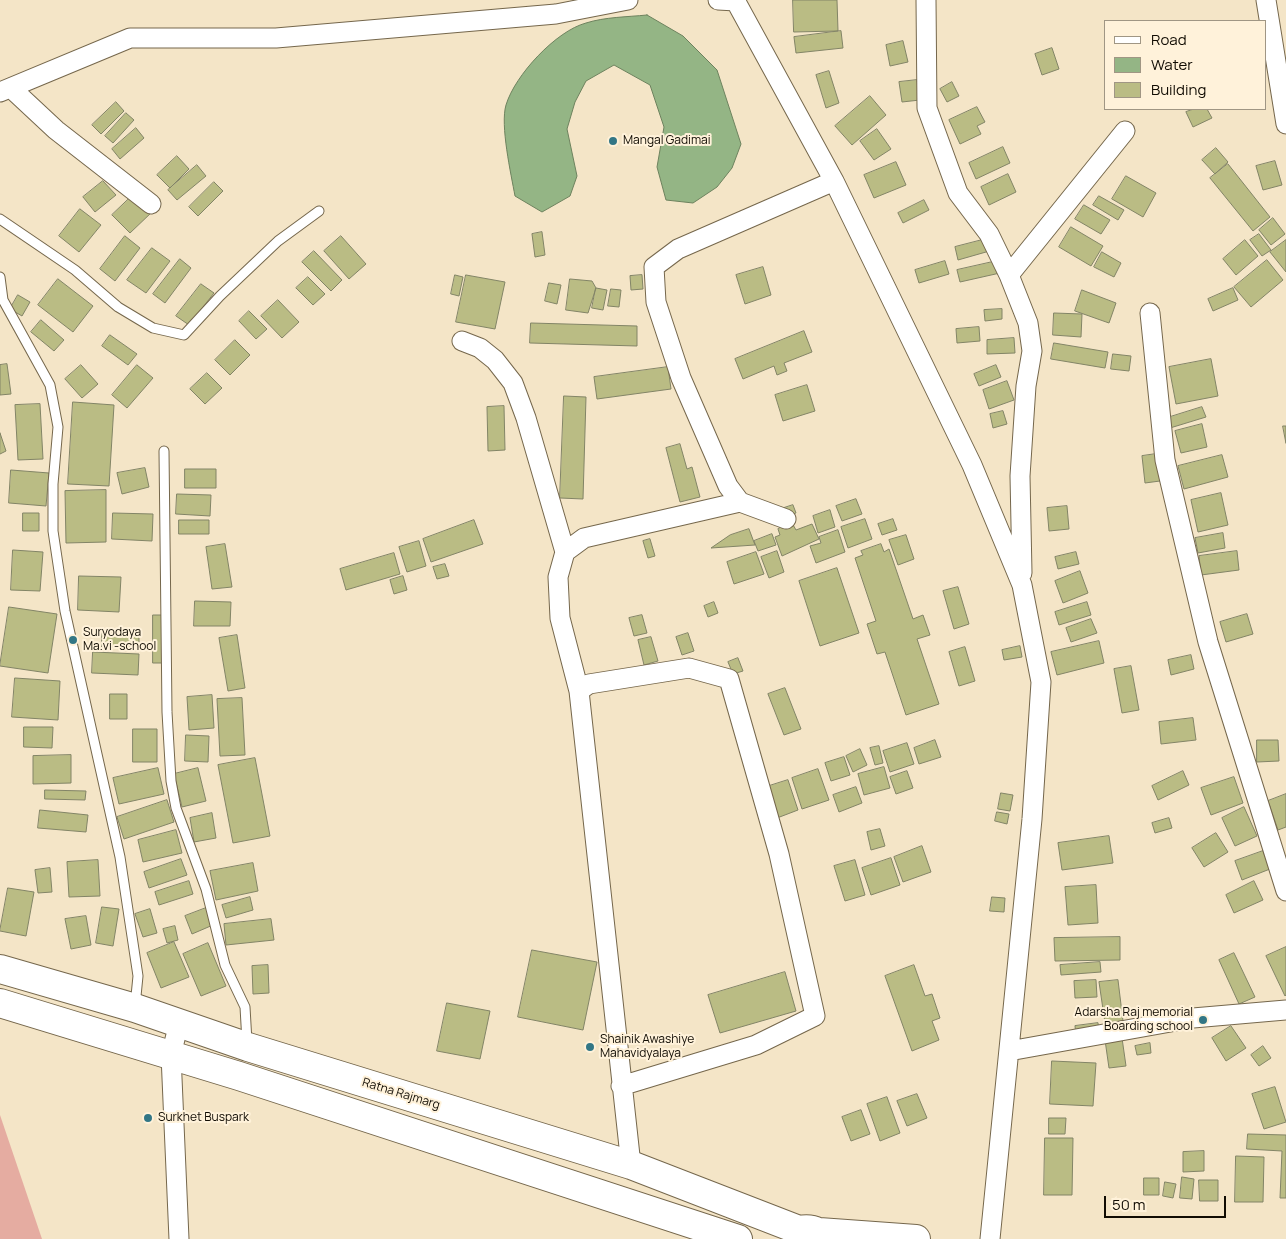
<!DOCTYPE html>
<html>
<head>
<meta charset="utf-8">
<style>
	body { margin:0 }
	#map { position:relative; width:1286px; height:1239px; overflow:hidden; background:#f4e5c7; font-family:Manrope,sans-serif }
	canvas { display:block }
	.legend { position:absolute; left:1104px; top:20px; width:162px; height:90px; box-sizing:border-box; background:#fff2da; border:1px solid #a09684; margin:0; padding:6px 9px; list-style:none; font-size:15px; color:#110c03 }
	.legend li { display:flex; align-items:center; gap:10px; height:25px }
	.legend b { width:25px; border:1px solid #a09684 }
	.scale { position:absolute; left:1104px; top:1196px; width:122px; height:22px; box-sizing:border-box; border:2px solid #110c03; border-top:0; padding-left:6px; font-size:15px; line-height:18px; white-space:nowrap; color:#110c03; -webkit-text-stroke:4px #fff2da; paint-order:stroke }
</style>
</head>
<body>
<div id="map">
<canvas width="1286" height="1239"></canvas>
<ul class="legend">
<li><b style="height:6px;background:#fff"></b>Road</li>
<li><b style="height:14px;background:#94b585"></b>Water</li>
<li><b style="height:14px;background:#babc84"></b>Building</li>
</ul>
<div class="scale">50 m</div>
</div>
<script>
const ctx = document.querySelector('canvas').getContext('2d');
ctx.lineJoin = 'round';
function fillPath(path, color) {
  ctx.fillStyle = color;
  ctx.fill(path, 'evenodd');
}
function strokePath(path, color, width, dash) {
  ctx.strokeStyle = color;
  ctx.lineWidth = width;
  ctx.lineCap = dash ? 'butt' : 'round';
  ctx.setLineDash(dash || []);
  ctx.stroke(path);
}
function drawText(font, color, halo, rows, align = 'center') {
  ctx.font = font + ' Manrope,sans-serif';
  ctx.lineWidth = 4;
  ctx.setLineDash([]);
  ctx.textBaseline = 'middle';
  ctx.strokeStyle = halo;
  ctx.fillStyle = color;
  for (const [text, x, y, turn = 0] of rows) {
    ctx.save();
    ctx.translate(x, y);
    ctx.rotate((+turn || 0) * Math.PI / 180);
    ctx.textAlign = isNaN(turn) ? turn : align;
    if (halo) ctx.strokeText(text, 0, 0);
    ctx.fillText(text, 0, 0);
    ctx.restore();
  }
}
fillPath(new Path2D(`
	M0 1115 42 1239H0Z`), '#e5aca1');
const water = new Path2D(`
	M647 15 683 36 717 70 741 144 732 168 717 187 693 203 666 200 657 167 664 127 650 85 614 65 586 81 575 102 567 129 577 176 570 196 542 212 515 196C511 174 500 125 506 105 515 75 556 31 586 23 605 17 627 17 647 15Z`);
fillPath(water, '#94b585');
strokePath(water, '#6d825e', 1);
const building = new Path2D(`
	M793 0H837L838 31 794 32Z
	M841 31 843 48 796 53 794 37Z
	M903 41 908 62 890 66 886 45Z
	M1052 48 1059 69 1042 75 1035 54Z
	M829 71 839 103 826 108 816 75Z
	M917 80 920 100 902 102 899 82Z
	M952 82 959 96 947 102 940 89Z
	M870 96 886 115 852 145 835 126Z
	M116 102 124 111 101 134 92 125Z
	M977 107 985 122 977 126 981 134 960 144 949 120Z
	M1194 109H1207L1212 118 1193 127 1186 112Z
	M126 113 134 120 113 143 105 136Z
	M136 128 144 138 120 159 112 149Z
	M877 129 891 149 874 160 860 141Z
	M1003 147 1010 163 976 179 969 163Z
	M1216 148 1228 162 1215 174 1202 160Z
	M177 156 189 169 170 188 157 175Z
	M1275 161 1282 185 1263 190 1256 166Z
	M896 162 906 185 874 198 864 175Z
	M1228 164 1270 217 1253 231 1210 178Z
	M197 165 206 176 177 200 168 190Z
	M1008 174 1016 192 989 205 981 187Z
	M1126 176 1156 193 1143 217 1112 199Z
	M103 181 116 195 95 212 83 197Z
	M214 182 223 191 198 216 189 207Z
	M134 194 152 212 130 233 112 215Z
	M1099 196 1124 210 1118 220 1093 205Z
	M924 200 929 210 903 223 898 213Z
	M1084 205 1110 220 1101 234 1075 219Z
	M80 209 101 225 79 252 59 236Z
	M1273 218 1285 234 1271 245 1259 230Z
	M1071 227 1103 246 1091 266 1059 247Z
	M542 232 545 255 535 257 532 234Z
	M1259 234 1271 250 1262 256 1250 240Z
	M125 236 140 248 115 281 100 269Z
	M341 236 366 264 349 279 324 251Z
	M990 238 993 250 958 260 955 247Z
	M1245 240 1258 256 1236 275 1223 259Z
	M1286 240V272L1270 252Z
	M152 248 170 261 146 293 127 280Z
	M314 251 342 280 331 291 302 262Z
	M1102 252 1121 263 1114 277 1094 267Z
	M180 259 191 268 165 303 153 294Z
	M1267 260 1283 280 1251 307 1234 287Z
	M945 261 949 274 919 283 915 270Z
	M997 261 1000 273 960 282 957 270Z
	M763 267 771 295 745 304 736 275Z
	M455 275 463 277 459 296 451 294Z
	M466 275 505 282 495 329 456 322Z
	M642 275 643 289 631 290 630 276Z
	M308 277 325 294 313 305 296 288Z
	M58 279 93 306 73 332 38 305Z
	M570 279 592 281 596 288 588 313 566 310Z
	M549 283 561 285 557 304 545 301Z
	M201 284 214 293 189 325 176 316Z
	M596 288 607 290 603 310 592 308Z
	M1233 288 1238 300 1213 311 1208 299Z
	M611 289 621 290 619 307 608 306Z
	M1082 290 1116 303 1109 323 1075 311Z
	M18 295 30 302 22 316 10 309Z
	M278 300 299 322 282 338 261 316Z
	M1002 309V319L985 321 984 310Z
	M249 311 267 329 256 339 239 321Z
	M1054 313 1082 314 1081 337 1053 335Z
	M41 320 64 340 54 351 31 332Z
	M531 323 637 326V346L530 343Z
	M979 327 980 341 957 343 956 329Z
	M804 331 812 352 784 363 787 371 777 375 774 366 743 379 735 359Z
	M110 335 137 354 128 365 102 346Z
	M1014 338 1015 353 987 354V340Z
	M235 340 250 355 230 375 215 360Z
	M1054 343 1108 352 1105 368 1051 359Z
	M1113 354 1131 356 1129 371 1111 369Z
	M1211 359 1218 396 1176 404 1169 367Z
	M7 364 11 394 0 395V365Z
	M81 365 98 384 82 398 65 379Z
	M137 365 153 378 127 408 112 395Z
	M996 365 1001 377 979 386 974 374Z
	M668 367 671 389 597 399 594 377Z
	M207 373 222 388 205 404 190 389Z
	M1007 381 1014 400 989 409 983 390Z
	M807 385 815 411 783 421 775 395Z
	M564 396 586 397 583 499 560 498Z
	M73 402 114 405 109 486 68 484Z
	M40 404 43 459 18 460 15 405Z
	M504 406 505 450 488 451 487 407Z
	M1202 407 1206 417 1170 428 1167 418Z
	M1003 411 1007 424 993 428 990 414Z
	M1202 424 1207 447 1181 453 1175 431Z
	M1283 426H1286V443Z
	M0 433 6 451 0 454Z
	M680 444 687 469 692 467 700 497 680 502 666 448Z
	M1156 454 1160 481 1145 483 1142 456Z
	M1222 455 1228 477 1184 489 1178 466Z
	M145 468 149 487 122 494 117 473Z
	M185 469H216V488H185Z
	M11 470 49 473 46 506 9 503Z
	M106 490V542L66 543 65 491Z
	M1221 493 1228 525 1198 532 1191 500Z
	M177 494 211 495 210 516 176 514Z
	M856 499 862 514 842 521 836 506Z
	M793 505 796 513 784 517 781 509Z
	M1067 506 1069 529 1049 531 1047 508Z
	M830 510 835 527 818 533 813 516Z
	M23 513H39V531H23Z
	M113 513 153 514 152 541 112 539Z
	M865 519 872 539 848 548 841 527Z
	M893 519 897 530 882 535 878 524Z
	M179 520H209V534H179Z
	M474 520 483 544 431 562 423 539Z
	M792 523 796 530 812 524 819 539 782 556 775 537 780 535 778 529Z
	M749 529 755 545 711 548 730 535Z
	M838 530 845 552 816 563 810 546 821 543 819 537Z
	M1223 533 1225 548 1198 553 1195 538Z
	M772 534 776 545 758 551 754 541Z
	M906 535 914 559 898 565 889 540Z
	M650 539 655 556 648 558 643 541Z
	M419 541 426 566 407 572 399 547Z
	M225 544 232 587 212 589 206 547Z
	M881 544 884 552 889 549 913 619 923 615 930 635 917 639 939 704 906 715 885 652 877 654 867 624 876 621 855 558 863 555 861 551Z
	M13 550 43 552 40 591 11 590Z
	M777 551 784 572 769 578 761 557Z
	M1237 551 1239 570 1201 575 1199 556Z
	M756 552 764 574 734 584 727 562Z
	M1076 552 1079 564 1058 569 1055 557Z
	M394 553 400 574 346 590 340 569Z
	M445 564 449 576 437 579 433 567Z
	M837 568 859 633 820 646 799 581Z
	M1080 571 1088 593 1063 603 1055 581Z
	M79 576 121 577 119 612 78 610Z
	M403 576 407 590 394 594 390 580Z
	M958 587 969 624 954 629 943 591Z
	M195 601 231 602 230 626H194Z
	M714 602 718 613 708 617 704 606Z
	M1087 602 1091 615 1059 625 1055 612Z
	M9 607 57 614 48 673 0 666Z
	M1247 614 1253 634 1226 642 1220 622Z
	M153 615H164L163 663H153Z
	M642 615 647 633 634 636 629 618Z
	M1091 619 1097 633 1071 642 1066 628Z
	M102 632H139V647H102Z
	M688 633 694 651 682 655 676 637Z
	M237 635 245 688 228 691 219 638Z
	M651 637 658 661 644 665 638 640Z
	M1099 641 1104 663 1057 675 1051 652Z
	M1020 646 1022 657 1004 660 1002 650Z
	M965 647 975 681 959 686 949 652Z
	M93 652 139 654 138 675 92 673Z
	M1191 655 1194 669 1171 675 1168 660Z
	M738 658 743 671 733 674 728 662Z
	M1131 666 1139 710 1122 713 1114 669Z
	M15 678 60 681 58 720 12 717Z
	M785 688 801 729 784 735 768 694Z
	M110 694H127V719H110Z
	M212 695 214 728 189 730 187 697Z
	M242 698 245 755 220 756 217 699Z
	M1193 718 1196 740 1161 744 1159 722Z
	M24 727H53L52 748 24 747Z
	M133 729H157V762H133Z
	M186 735 209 736 208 762 185 761Z
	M935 740 941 757 919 764 914 748Z
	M1257 740H1278L1279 761 1257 762Z
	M907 743 914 764 890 772 883 751Z
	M879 746 883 763 875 765 870 748Z
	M860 749 867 765 853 772 846 756Z
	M71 755V783L33 784V756Z
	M844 757 850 775 831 781 825 763Z
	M255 758 270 836 233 843 218 765Z
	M884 767 890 788 864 795 858 774Z
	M158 768 164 794 119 804 113 778Z
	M198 768 206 801 182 807 174 774Z
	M818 769 829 800 802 809 792 778Z
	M907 771 913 788 896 794 890 777Z
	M1183 771 1189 785 1158 800 1152 786Z
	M1234 777 1243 803 1211 815 1201 788Z
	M788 780 798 810 777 818 766 787Z
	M856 787 862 803 839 812 833 795Z
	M45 790 86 791 85 800 45 799Z
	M1001 793 1013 795 1010 811 998 809Z
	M1286 794V827L1278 830 1268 801Z
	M167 800 174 822 124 839 117 817Z
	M1244 807 1257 836 1235 846 1222 818Z
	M40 810 88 815 86 832 38 828Z
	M997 812 1009 814 1007 824 995 821Z
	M212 813 216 838 194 842 190 818Z
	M1169 818 1172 828 1155 833 1152 823Z
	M880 829 885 846 871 850 867 832Z
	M176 830 182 853 143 862 138 840Z
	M1216 833 1228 852 1204 867 1192 848Z
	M1109 836 1113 863 1062 870 1058 843Z
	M922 846 931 872 903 882 894 857Z
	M1263 851 1270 869 1242 880 1235 861Z
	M891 858 900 885 871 895 862 868Z
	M181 859 187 875 149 888 144 872Z
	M98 860 100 896 69 897 67 862Z
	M855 860 865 895 845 901 834 866Z
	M253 863 258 891 216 900 210 871Z
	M50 868 52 892 38 893 35 870Z
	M189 881 193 894 159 905 155 892Z
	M1254 881 1263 900 1234 913 1226 895Z
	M1096 885 1098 923 1068 925 1065 887Z
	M8 888 34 892 26 936 0 931Z
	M250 897 253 910 226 918 222 905Z
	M992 897 1005 898 1004 912 990 911Z
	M102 907 119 909 113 946 96 943Z
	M206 908 213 925 192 934 185 916Z
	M150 909 157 933 143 937 135 914Z
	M86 916 91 945 71 949 65 919Z
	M271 919 274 940 226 945 224 924Z
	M175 926 178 940 167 943 163 929Z
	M1120 937V960L1055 961 1054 938Z
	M174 942 189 977 161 988 147 953Z
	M208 943 226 986 201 996 183 954Z
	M1286 947V995L1285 996 1266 956Z
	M532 950 597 962 583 1030 518 1017Z
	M1234 953 1255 997 1239 1004 1219 960Z
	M1100 962 1101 972 1061 975 1060 965Z
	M268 965 269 993 253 994 252 966Z
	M914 965 925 996 932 994 940 1018 932 1021 939 1040 912 1051 885 976Z
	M785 972 796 1011 720 1033 708 995Z
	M1096 980 1097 997 1075 998 1074 981Z
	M1118 980 1123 1021 1105 1023 1099 982Z
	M447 1003 490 1011 480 1059 437 1051Z
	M1098 1023 1099 1032 1076 1036 1075 1026Z
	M1231 1026 1246 1048 1226 1061 1212 1038Z
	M1122 1038 1126 1066 1109 1068 1105 1040Z
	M1150 1043 1151 1053 1137 1055 1135 1046Z
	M1263 1046 1271 1058 1259 1066 1251 1055Z
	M1052 1061 1096 1063 1093 1106 1050 1104Z
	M1275 1087 1286 1122 1264 1129 1252 1094Z
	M917 1094 927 1118 907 1126 897 1101Z
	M887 1097 900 1133 880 1141 867 1104Z
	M861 1110 870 1134 851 1141 842 1117Z
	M1049 1118H1066L1065 1134H1049Z
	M1248 1134 1286 1135V1198H1280L1282 1151 1247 1149Z
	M1045 1138H1073L1072 1195H1044Z
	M1204 1151V1171L1183 1172V1152Z
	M1236 1156 1264 1157 1263 1202H1235Z
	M1182 1177 1194 1179 1192 1199 1180 1198Z
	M1144 1178H1159V1195H1144Z
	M1199 1180H1218V1201H1200Z
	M1165 1182 1176 1184 1173 1198 1163 1196Z`);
fillPath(building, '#babc84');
strokePath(building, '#828466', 1);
const lane = new Path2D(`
	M0 219 75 270 118 307 153 328 184 335 220 296 278 241 319 211
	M0 277 3 300 50 385 58 427 53 484V531L65 611 120 857 138 976 135 1006
	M164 451 167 712 171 781 176 808 206 889 225 965 245 1007 247 1042`);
const street = new Path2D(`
	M718 0 736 1
	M735 0 834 181 972 465 1022 585 1041 682 1032 819 990 1239
	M926 0 927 108 958 193 989 234 1009 275 1028 323 1032 351 1026 386 1020 476 1022 573
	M1266 0 1286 124
	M11 88 56 130 151 204
	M0 92 130 38H276L556 14 628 0
	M1009 275 1125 131
	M1150 313 1165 460 1208 642 1286 891
	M462 341 480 348 495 360 513 383 526 418 565 552 558 577 560 618 579 691 631 1165
	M740 502 728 486 681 378 656 302 654 267 678 249 834 181
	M565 552 584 538 740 502 786 519
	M579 691 589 684 689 668 729 679 779 854 815 1016 756 1045 621 1086
	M1009 1051 1193 1018 1286 1010
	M179 1239 171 1055 179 1023`);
const primary = new Path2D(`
	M0 969 135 1008 248 1047 631 1165 799 1230C810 1228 818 1229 825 1239
	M0 1003 239 1076 738 1239
	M819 1232 916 1239`);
strokePath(lane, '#75674c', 11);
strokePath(street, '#75674c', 21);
strokePath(primary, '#75674c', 30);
strokePath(lane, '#fff', 9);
strokePath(street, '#fff', 19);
strokePath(primary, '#fff', 28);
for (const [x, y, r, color] of [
	[613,141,5,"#327685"],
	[73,640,5,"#327685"],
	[1203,1020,5,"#327685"],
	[590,1047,5,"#327685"],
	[148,1118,5,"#327685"]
]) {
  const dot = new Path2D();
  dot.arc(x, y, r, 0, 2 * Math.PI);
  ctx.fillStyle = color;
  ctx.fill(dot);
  strokePath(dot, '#fff2da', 2);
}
drawText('12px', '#110c03', '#fff2da', [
	["Mangal Gadimai",623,141],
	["Suryodaya",83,633],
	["Ma.vi -school",83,647],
	["Adarsha Raj memorial",1193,1013,"right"],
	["Boarding school",1193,1027,"right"],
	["Shainik Awashiye",600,1040],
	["Mahavidyalaya",600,1054],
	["Surkhet Buspark",158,1118]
], 'left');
drawText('12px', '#110c03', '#fff2da', [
	["Ratna Rajmarg",401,1094,17]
]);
</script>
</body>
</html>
